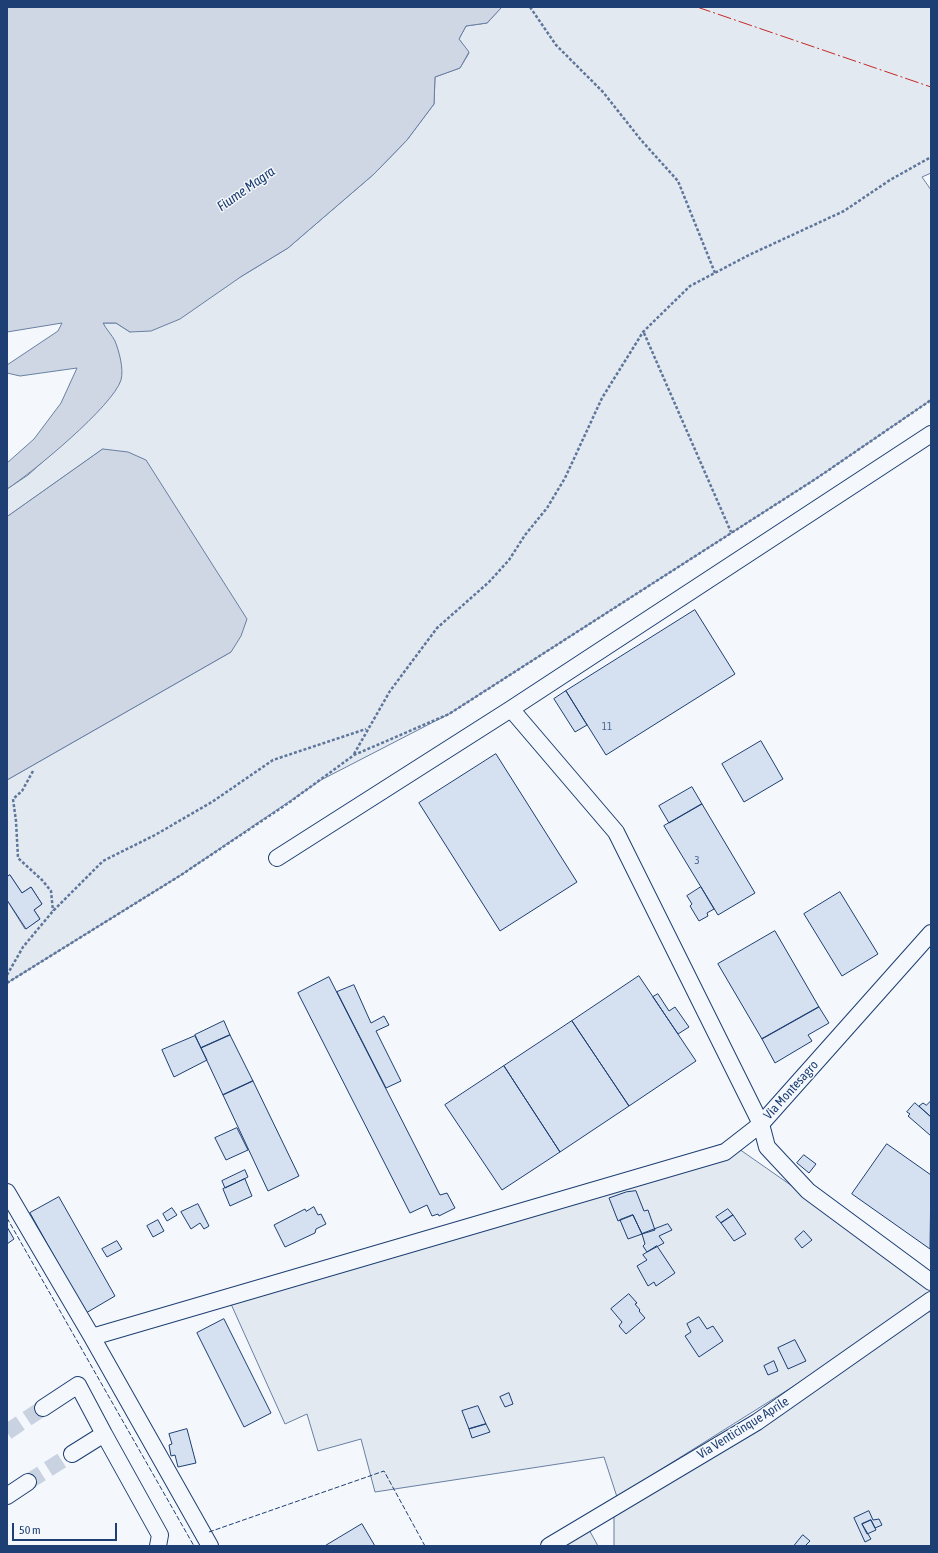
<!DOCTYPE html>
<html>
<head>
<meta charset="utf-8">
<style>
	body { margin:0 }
	#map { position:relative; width:938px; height:1553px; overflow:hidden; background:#f4f7fb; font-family:"Asap Condensed",sans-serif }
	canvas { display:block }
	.frame { position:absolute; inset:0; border:8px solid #1d3f73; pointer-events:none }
	.scale { position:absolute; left:12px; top:1523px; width:105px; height:18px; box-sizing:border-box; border:2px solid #1d3f73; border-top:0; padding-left:5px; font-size:12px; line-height:14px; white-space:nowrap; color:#1d3f73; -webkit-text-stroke:3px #f4f7fb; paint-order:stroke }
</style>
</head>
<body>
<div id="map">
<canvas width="938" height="1553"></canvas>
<div class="frame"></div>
<div class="scale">50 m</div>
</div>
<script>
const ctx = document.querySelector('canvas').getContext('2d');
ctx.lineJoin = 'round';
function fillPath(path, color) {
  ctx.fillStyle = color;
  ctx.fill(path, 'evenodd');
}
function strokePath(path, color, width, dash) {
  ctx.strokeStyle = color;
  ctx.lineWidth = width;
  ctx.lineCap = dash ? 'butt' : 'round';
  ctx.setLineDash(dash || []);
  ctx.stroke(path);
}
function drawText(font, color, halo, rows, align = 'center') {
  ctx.font = font + ' "Asap Condensed",sans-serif';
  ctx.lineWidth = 3;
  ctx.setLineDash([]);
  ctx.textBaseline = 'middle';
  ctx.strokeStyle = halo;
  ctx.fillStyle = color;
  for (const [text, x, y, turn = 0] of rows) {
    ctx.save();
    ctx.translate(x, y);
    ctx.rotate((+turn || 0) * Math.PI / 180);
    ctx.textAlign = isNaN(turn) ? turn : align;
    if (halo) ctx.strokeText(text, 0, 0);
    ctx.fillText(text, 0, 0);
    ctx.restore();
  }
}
const green = new Path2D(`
	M502 7H931V173L922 177 931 190V400L817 478 449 714 321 780 181 875 7 983V900L25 929 40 919 34 910 42 904 31 887 22 893 10 875 7 877V780L231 652 103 449 7 517V489L28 475 76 432 114 341 102 323H116L130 332 242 276 288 248 374 174 407 140 434 104 435 77 460 68 469 53 459 39 466 26 487 23Z
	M729 1142 931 1283V1300L617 1497 604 1457 375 1492 361 1439 318 1451 307 1414 285 1424 231 1304Z
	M918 1311 931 1312V1546H614V1510Z
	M587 1526 598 1546H554Z`);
fillPath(green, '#e3e9f0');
strokePath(green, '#687fa3', 1);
const water = new Path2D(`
	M7 7H502L487 23 466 26 459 39 469 52 460 68 435 77 434 104 407 140 374 174 288 248 242 276 180 319 151 331 130 332 116 323H103C106 329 112 335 115 341 119 351 124 369 121 380 113 406 32 473 7 489V463L34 439 61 403 77 368 20 376 7 373V365L58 331 62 323 7 332Z
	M103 449 128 452 146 460 247 619 241 636 231 652 7 780V517Z`);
fillPath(water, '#cfd7e4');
strokePath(water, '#687fa3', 1);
const building = new Path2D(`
	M695 610 735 674 606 755 566 691Z
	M566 691 587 725 575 732 554 699Z
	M761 741 783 779 744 802 722 764Z
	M496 754 577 882 500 931 419 803Z
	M692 787 702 804 669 823 659 806Z
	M702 804 755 893 718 915 664 826Z
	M10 875 22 893 31 887 42 904 34 910 40 919 26 929 7 900V877Z
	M701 887 714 909 707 913 708 916 699 921 690 906 692 904 687 896Z
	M840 892 878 954 842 976 804 914Z
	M775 931 819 1007 762 1039 718 964Z
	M639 976 696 1061 629 1106 572 1021Z
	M329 977 440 1195 447 1193 455 1208 439 1216 438 1214 432 1216 427 1205 410 1213 298 993Z
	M354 985 371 1023 384 1016 389 1025 376 1031 401 1081 386 1088 337 992Z
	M658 994 669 1011 675 1007 689 1027 678 1034 653 997Z
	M819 1007 829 1023 808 1035 812 1041 775 1063 762 1039Z
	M224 1021 230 1035 201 1048 195 1035Z
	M572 1021 629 1106 560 1152 504 1066Z
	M230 1035 253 1081 223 1095 201 1048Z
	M195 1036 207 1060 174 1077 162 1050Z
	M504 1066 560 1152 502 1190 445 1105Z
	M253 1081 299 1176 268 1191 223 1095Z
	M931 1101V1117L919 1106 923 1103 926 1105Z
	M915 1103 931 1117V1136L908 1116 910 1114 907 1112Z
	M237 1128 248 1150 226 1160 215 1138Z
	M887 1144 931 1175 930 1249 852 1194Z
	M804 1155 816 1164 809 1173 797 1163Z
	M245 1170 248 1177 225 1188 222 1181Z
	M245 1179 252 1196 230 1206 223 1189Z
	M636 1191 644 1211 648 1210 655 1230 642 1234 633 1215 618 1221 609 1198 626 1192Z
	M59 1197 115 1296 86 1313 30 1213Z
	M198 1204 209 1226 204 1229 200 1223 191 1229 181 1212Z
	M314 1207 318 1215 321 1214 326 1224 316 1229 315 1233 285 1247 274 1225 305 1209 306 1211Z
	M172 1208 177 1215 167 1221 163 1214Z
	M728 1209 733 1215 721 1223 716 1217Z
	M633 1215 642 1234 628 1239 620 1220Z
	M733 1215 746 1234 734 1241 721 1223Z
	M158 1220 164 1231 153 1237 147 1226Z
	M668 1224 672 1230 659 1236 664 1243 647 1252 643 1246 645 1244 642 1234Z
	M7 1227 14 1239 7 1244Z
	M804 1231 812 1240 802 1248 795 1239Z
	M117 1241 122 1249 107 1257 102 1249Z
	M657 1246 675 1273 656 1286 654 1282 648 1286 637 1266 647 1260 643 1255Z
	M629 1294 637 1303 635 1304 640 1310 639 1311 645 1318 626 1334 619 1326 622 1322 611 1309Z
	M699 1317 707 1329 713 1326 723 1341 699 1357 685 1336 691 1332 687 1324Z
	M224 1319 271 1413 244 1427 197 1333Z
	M795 1340 806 1361 788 1369 778 1348Z
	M774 1361 778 1371 768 1375 764 1366Z
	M509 1393 513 1404 505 1407 500 1397Z
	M478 1406 486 1424 469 1429 462 1411Z
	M486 1424 490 1432 472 1438 469 1429Z
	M187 1429 196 1463 178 1467 175 1455 171 1456 169 1445 172 1444 169 1434Z
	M869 1511 873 1520 879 1519 882 1525 875 1528 871 1520 862 1524 871 1539 865 1542 854 1518Z
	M871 1520 876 1530 867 1534 862 1524Z
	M362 1524 375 1546H325Z
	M803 1535 810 1541 805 1546H794Z`);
fillPath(building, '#d5e0f0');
strokePath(building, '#1d3f73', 1);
strokePath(new Path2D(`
	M7 1432 43 1408
	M28 1482 72 1454`), '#c9d2e0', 16, [16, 8]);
const minor = new Path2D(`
	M277 858 511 709 931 434
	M931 933 761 1124 767 1147 808 1191 931 1282
	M7 1192 92 1337 210 1546
	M92 1337 725 1152 761 1124 616 832 511 709
	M43 1408 78 1385 104 1434
	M72 1454 104 1434 160 1535 158 1546
	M7 1496 28 1482
	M549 1546 757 1422 931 1300`);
strokePath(minor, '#1d3f73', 18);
strokePath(new Path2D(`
	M530 7 556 45 603 92 641 140 678 181 715 273
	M644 333 731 532
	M354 754 390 691 437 628 489 582 509 560 525 535 547 508 565 478 602 398 643 332 690 286 749 255 844 211 890 180 931 157
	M33 771 22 791 13 799 16 821 18 858 42 880 51 891 53 911
	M7 975 23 947 53 911 103 861 155 835 212 802 273 760 366 729
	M7 983 181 875 287 804 354 755 449 714 817 478 931 400`), '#5e769c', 2.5, [3, 2]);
strokePath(minor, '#f4f7fb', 16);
strokePath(new Path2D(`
	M7 1218 194 1546
	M209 1532 384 1471 425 1546`), '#1d3f73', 1, [5, 2]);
strokePath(new Path2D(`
	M697 7 931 87`), '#c62828', 1, [14, 3, 2, 3]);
drawText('11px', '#4b6792', null, [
	["11",607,727],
	["3",697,861]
]);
drawText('13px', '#1d3f73', '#f4f7fb', [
	["Via Montesagro",791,1090,-48],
	["Via Venticinque Aprile",743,1428,-32]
]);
drawText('italic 14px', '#1d3f73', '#f4f7fb', [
	["Fiume Magra",246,189,-35]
]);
</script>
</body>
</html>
